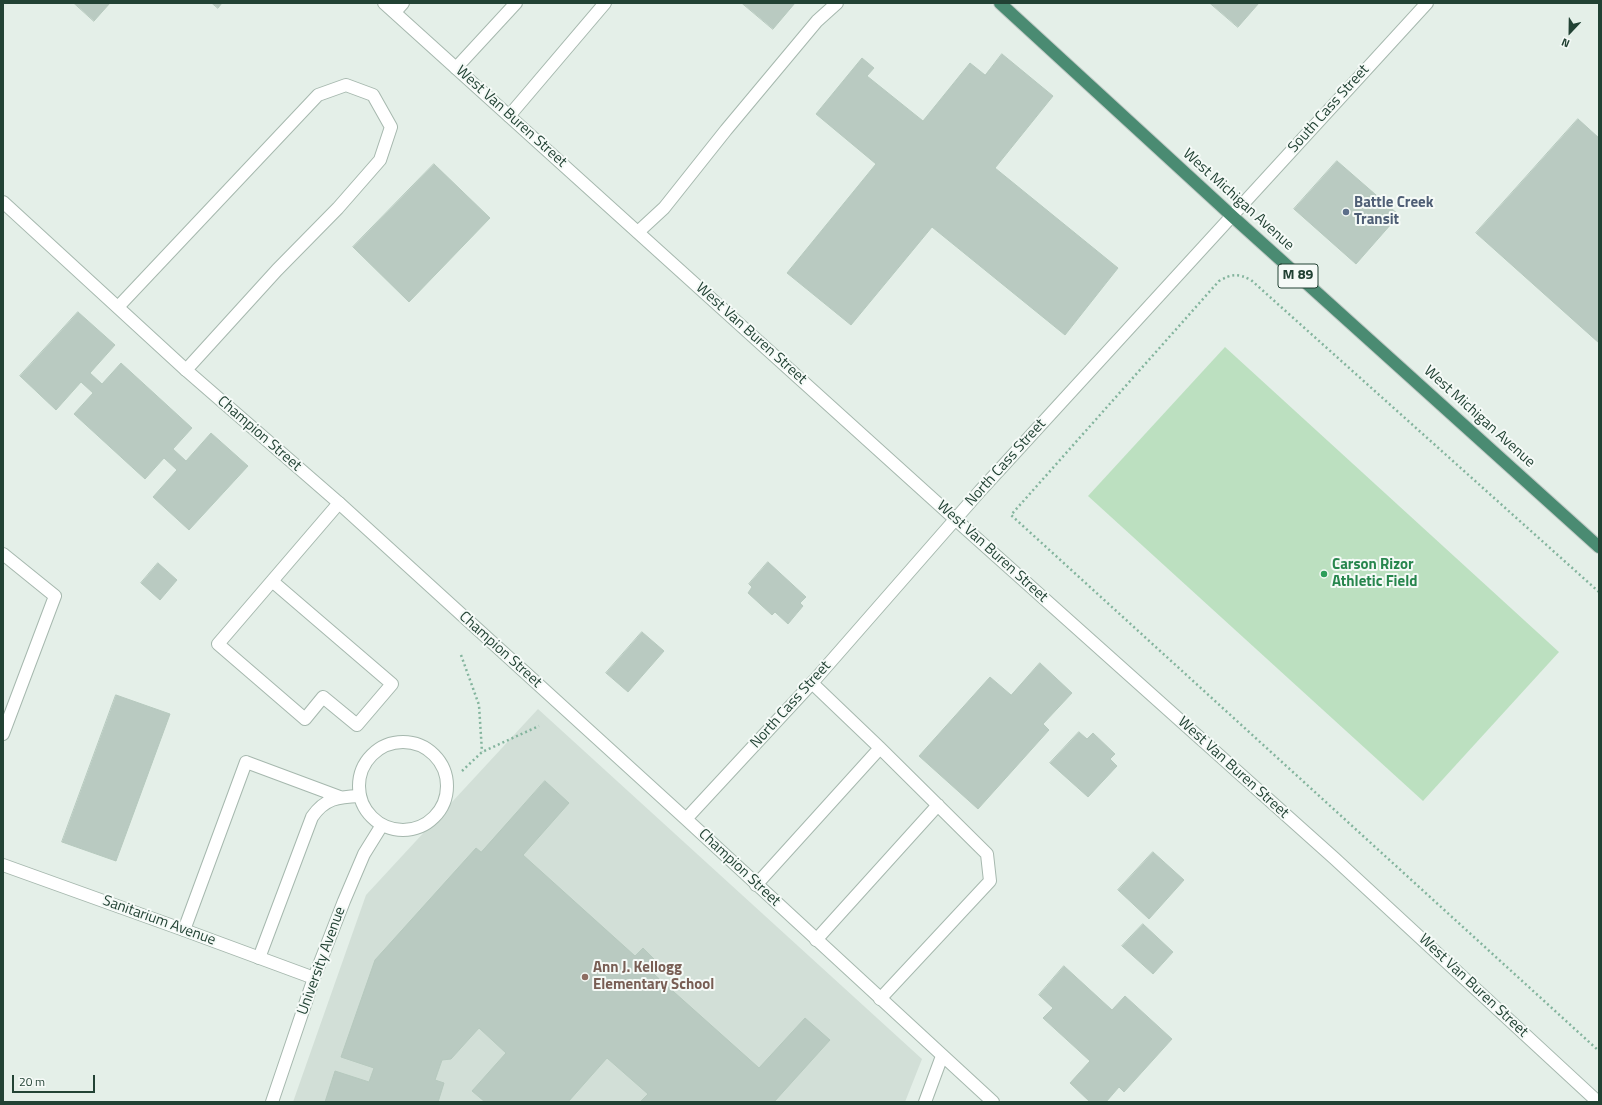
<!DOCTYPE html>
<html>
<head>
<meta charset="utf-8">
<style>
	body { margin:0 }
	#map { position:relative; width:1602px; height:1105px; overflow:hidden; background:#e4efe8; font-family:"Titillium Web",sans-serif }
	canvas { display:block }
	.frame { position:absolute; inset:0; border:4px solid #224234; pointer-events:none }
	.north { position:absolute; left:1550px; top:12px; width:40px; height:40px; -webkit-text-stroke:3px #f5faf7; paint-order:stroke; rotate:202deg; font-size:11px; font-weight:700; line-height:16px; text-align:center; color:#224234 }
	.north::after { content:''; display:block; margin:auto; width:14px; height:18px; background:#224234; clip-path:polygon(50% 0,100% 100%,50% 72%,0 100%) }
	.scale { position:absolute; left:12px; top:1075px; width:83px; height:18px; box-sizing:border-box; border:2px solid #224234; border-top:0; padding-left:5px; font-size:12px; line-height:14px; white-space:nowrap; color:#224234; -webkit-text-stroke:3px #f5faf7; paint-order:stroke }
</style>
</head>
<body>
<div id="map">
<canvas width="1602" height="1105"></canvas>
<div class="frame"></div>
<div class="north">N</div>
<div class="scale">20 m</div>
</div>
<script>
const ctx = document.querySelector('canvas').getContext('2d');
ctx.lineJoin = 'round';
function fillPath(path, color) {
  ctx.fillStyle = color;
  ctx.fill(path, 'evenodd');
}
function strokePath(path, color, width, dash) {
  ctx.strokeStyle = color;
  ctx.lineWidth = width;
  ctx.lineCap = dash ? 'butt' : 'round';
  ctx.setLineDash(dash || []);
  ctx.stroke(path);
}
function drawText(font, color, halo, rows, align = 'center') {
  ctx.font = font + ' "Titillium Web",sans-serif';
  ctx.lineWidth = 4;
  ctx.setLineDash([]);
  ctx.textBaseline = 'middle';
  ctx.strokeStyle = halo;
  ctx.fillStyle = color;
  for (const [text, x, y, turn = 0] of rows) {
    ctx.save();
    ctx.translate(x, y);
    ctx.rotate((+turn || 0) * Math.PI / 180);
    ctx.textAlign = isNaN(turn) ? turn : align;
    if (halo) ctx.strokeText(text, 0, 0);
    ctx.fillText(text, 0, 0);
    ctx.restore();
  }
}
fillPath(new Path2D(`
	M538 709 922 1059 905 1102H293L366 895Z`), '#d2dfd7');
fillPath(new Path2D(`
	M1225 347 1559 652 1423 801 1088 496Z`), '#bce0c0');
const building = new Path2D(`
	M74 3H110L94 21Z
	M212 3H222L218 8Z
	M742 3H795L773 29Z
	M1210 3H1259L1238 27Z
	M1002 54 1053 96 995 168 1118 268 1065 335 932 227 851 325 787 273 876 164 816 114 862 58 874 68 867 76 923 121 970 63 985 75Z
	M1578 119 1599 138V343L1476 233Z
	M1337 161 1399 215 1356 264 1294 209Z
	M434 164 490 218 409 302 353 247Z
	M78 312 115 345 90 373 102 384 121 363 192 428 173 449 186 461 211 433 248 466 189 530 153 497 177 470 164 458 145 479 74 414 93 393 81 382 56 410 20 376Z
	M768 562 806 597 800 603 803 606 788 624 775 612 772 615 748 593 752 587 749 584Z
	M158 563 177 580 160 600 141 583Z
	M642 632 664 651 628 692 606 673Z
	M1040 663 1072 693 1043 724 1049 730 978 809 919 756 990 677 1011 695Z
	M116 695 170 714 116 861 62 842Z
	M1079 732 1087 739 1093 733 1115 754 1110 759 1117 766 1088 797 1050 763Z
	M545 781 569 803 523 855 635 956 643 948 654 959 646 967 759 1068 805 1018 830 1040 774 1102H640L648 1094 607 1058 568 1102H485L472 1091 506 1053 479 1028 451 1059 442 1060 435 1080 444 1083 438 1102H325L335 1071 369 1082 374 1068 341 1057 375 960 476 848 481 852Z
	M1153 852 1184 880 1149 919 1118 890Z
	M1143 924 1173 952 1153 974 1122 946Z
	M1064 966 1112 1010 1125 996 1172 1039 1124 1092 1119 1087 1106 1102H1090L1070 1083 1090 1061 1043 1018 1053 1008 1039 995Z`);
fillPath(building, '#b9cac1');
strokePath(building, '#b6c9be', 1);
const service = new Path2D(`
	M395 12 403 3
	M456 68 516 3
	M509 116 605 3
	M638 232 664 208 726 130 817 21 837 3
	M118 307 318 95 346 85 373 95 391 127 380 160 338 208 277 270 186 370
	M3 554 55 596 3 734
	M272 581 392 684 357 725 323 697 305 719 218 644 339 503
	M812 683 880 748 987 854 990 881 880 999
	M756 885 880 748
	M184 930 246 762 340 797
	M816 940 938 805
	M259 958 312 817C325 798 338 797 360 796`);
const minor = new Path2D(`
	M384 3 955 519 1334 858 1598 1102
	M3 202 186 370 339 503 686 819 993 1102
	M359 786a44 44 0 1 1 88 0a44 44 0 1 1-88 0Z
	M686 819 812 683 980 491 1427 3
	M3 865 184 930 314 978
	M272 1102 314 978 344 901 364 854 382 825
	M925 1102 942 1056`);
const trunk = new Path2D(`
	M1000 3 1232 216 1599 547`);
strokePath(service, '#a6b8ae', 14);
strokePath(minor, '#a6b8ae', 14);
strokePath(trunk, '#c1cac6', 14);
strokePath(new Path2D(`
	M1599 592 1251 280C1238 273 1231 274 1219 281L1011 515 1599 1051
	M461 655 479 705 482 752
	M462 771 482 752 539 726`), '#83b49d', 2.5, [2, 3]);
strokePath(service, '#fff', 12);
strokePath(minor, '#fff', 12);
strokePath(trunk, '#4a8b72', 12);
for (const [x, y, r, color] of [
	[1346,212,4,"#5c6f8a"],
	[1324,574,4,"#2e9e5b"],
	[585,977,4,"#8d6e63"]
]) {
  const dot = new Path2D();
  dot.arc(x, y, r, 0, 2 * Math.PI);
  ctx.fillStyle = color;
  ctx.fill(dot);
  strokePath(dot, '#f5faf7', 1.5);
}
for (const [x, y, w] of [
	[1298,276,40]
]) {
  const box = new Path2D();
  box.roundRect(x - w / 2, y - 12, w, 24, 3);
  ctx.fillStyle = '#f5faf7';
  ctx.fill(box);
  strokePath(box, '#224234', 1);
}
drawText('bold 14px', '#224234', null, [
	["M 89",1298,276]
]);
drawText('15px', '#224234', '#f5faf7', [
	["South Cass Street",1329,109,-48],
	["West Van Buren Street",511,117,42],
	["West Michigan Avenue",1238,200,42],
	["West Van Buren Street",751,334,42],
	["West Michigan Avenue",1479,417,42],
	["Champion Street",259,434,41],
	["North Cass Street",1006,463,-48],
	["West Van Buren Street",992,552,42],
	["Champion Street",500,650,42],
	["North Cass Street",791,705,-48],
	["West Van Buren Street",1233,768,42],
	["Champion Street",739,868,43],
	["Sanitarium Avenue",159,921,20],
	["University Avenue",322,961,-70],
	["West Van Buren Street",1473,986,43]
]);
drawText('bold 15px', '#4e5e75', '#f5faf7', [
	["Battle Creek",1354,203],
	["Transit",1354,220]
], 'left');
drawText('bold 15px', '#27864d', '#f5faf7', [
	["Carson Rizor",1332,565],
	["Athletic Field",1332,582]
], 'left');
drawText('bold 15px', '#785e54', '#f5faf7', [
	["Ann J. Kellogg",593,968],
	["Elementary School",593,985]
], 'left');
</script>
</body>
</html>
